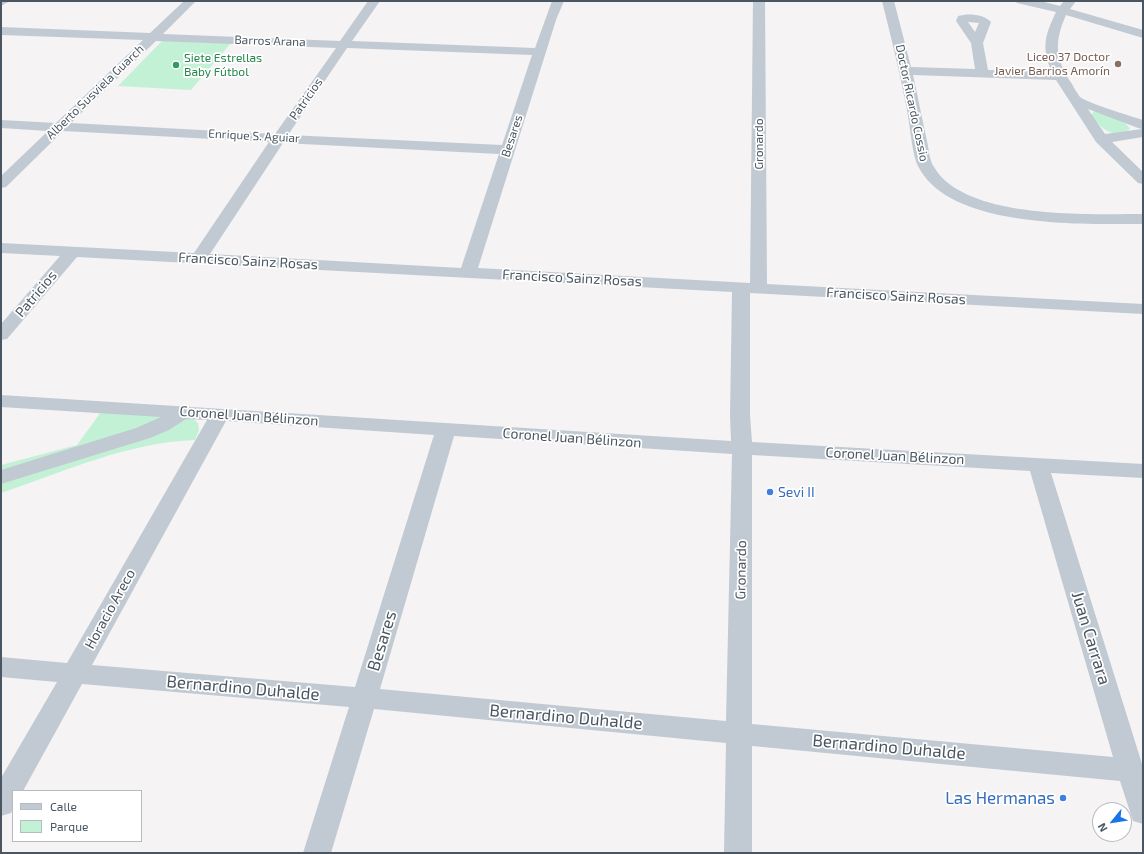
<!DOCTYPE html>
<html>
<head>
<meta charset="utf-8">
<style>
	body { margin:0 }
	#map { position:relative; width:1144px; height:854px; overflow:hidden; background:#f5f3f3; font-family:"Exo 2",sans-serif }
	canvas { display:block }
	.frame { position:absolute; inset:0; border:2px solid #4a5661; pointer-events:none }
	.legend { position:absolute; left:12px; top:790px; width:130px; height:52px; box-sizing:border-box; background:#fff; border:1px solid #b7bbc0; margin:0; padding:5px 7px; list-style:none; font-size:12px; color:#4a5661 }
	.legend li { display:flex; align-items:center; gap:8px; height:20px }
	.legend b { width:20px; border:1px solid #b7bbc0 }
	.north { position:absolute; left:1092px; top:802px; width:40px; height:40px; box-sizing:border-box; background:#fff; border:1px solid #b7bbc0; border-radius:50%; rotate:240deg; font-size:11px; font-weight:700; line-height:16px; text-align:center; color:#4a5661 }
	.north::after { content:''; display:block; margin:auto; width:14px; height:18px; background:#1a73e8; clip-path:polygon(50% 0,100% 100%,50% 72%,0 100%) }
</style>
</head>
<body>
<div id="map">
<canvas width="1144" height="854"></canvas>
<div class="frame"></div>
<ul class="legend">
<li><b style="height:5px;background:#c1cad2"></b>Calle</li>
<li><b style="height:11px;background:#c3f1d5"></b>Parque</li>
</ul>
<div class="north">N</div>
</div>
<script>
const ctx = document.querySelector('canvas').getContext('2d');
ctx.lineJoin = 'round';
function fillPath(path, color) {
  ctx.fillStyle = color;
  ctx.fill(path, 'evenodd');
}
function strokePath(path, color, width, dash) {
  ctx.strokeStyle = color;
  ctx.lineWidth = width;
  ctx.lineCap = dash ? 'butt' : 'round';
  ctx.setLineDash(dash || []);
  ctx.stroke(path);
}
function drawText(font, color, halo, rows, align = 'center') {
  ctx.font = font + ' "Exo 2",sans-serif';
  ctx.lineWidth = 3.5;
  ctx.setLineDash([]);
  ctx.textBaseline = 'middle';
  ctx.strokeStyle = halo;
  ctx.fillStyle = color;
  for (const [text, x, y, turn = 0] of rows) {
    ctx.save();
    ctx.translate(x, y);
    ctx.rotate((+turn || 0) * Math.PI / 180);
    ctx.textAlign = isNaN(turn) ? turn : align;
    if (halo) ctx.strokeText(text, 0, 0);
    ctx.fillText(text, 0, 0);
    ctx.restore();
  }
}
fillPath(new Path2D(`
	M163 40 231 43 191 90 118 86Z
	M1094 111C1106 111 1122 119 1130 128L1129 130C1110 138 1102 129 1091 115Z
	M101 412 192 418 198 423 199 430 195 440C129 442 63 472 1 493V465L77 445Z`), '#c3f1d5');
fillPath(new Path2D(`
	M1 1H10L1 6Z
	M184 1H196L163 34 340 41 368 1H380L352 41 535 48 552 1H564L556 20 478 268 750 283 753 1H765L767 284 1143 304V314L750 293V415L752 442 1143 464V478L1051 473 1143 767V824L1133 821 1120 781 752 746V853H724L726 743 374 709 331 853H303L349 707 82 684 23 791H13V809L11 813 1 816V778L57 682 1 677V657L67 663 207 420 186 419 169 430 150 438 1 484V470L136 428 161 417 1 407V395L731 441 730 415 732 292 77 257 7 339 1 340V324L60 256 1 253V243L194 253 269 142 63 131 6 187 1 188V176L48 131 1 128V120L56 123 143 40 1 35V27L150 33ZM156 41 336 48 275 134 71 123ZM347 48 532 55 502 145 288 135ZM283 143 499 154 461 268 210 254ZM226 421 434 435 355 687 92 665ZM454 436 732 454 726 721 380 689ZM752 455 1030 471 1113 757 752 724Z
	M882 1H894L911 67 975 69 971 43 956 21 958 16C968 13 984 14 991 22L983 43 988 70 1052 72C1041 48 1045 35 1056 12L1017 3 1015 1H1040L1060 6 1064 1H1076L1070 9 1143 30V38L1066 15C1054 42 1055 59 1072 84 1074 88 1077 93 1080 97 1085 102 1133 117 1143 120V137L1112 142 1143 172V184L1138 183 1096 142 1056 80 913 75C918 97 922 119 927 141 929 149 929 160 934 167 965 220 1089 214 1143 214V224C1083 224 949 229 918 166 912 154 910 125 907 110 900 73 891 37 882 1ZM968 22 979 23 975 32ZM1088 109 1138 128 1142 129 1105 134Z`), '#c1cad2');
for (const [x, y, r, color] of [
	[1118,64,4,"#8d6e63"],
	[176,65,4,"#2e9e5b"],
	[770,492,4,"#3f7fe0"],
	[1063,798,4,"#3f7fe0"]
]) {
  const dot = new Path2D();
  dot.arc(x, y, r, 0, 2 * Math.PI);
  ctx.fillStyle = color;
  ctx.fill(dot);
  strokePath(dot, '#fff', 1.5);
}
drawText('12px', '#4a5661', '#fff', [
	["Barros Arana",270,41,2],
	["Alberto Susviela Guarch",95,92,-44],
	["Patricios",306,99,-55],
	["Doctor Ricardo Cossio",912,103,78],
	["Enrique S. Aguiar",254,136,3],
	["Besares",512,136,-72],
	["Gronardo",759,144,-90]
]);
drawText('12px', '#785e54', '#fff', [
	["Liceo 37 Doctor",1110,57],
	["Javier Barrios Amorín",1110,71]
], 'right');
drawText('12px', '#27864d', '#fff', [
	["Siete Estrellas",184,58],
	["Baby Fútbol",184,72]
], 'left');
drawText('14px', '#4a5661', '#fff', [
	["Francisco Sainz Rosas",248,261,3],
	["Francisco Sainz Rosas",572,278,3],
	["Patricios",36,294,-50],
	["Francisco Sainz Rosas",896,296,3],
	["Coronel Juan Bélinzon",249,416,4],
	["Coronel Juan Bélinzon",572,438,4],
	["Coronel Juan Bélinzon",895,456,3],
	["Gronardo",741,570,-89],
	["Horacio Areco",110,609,-61]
]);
drawText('14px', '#366cbe', '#fff', [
	["Sevi II",778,492]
], 'left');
drawText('17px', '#4a5661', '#fff', [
	["Juan Carrara",1091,638,73],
	["Besares",382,641,-73],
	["Bernardino Duhalde",243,688,5],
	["Bernardino Duhalde",566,717,5],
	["Bernardino Duhalde",889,747,5]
]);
drawText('17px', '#366cbe', '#fff', [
	["Las Hermanas",1055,798]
], 'right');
</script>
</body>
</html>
